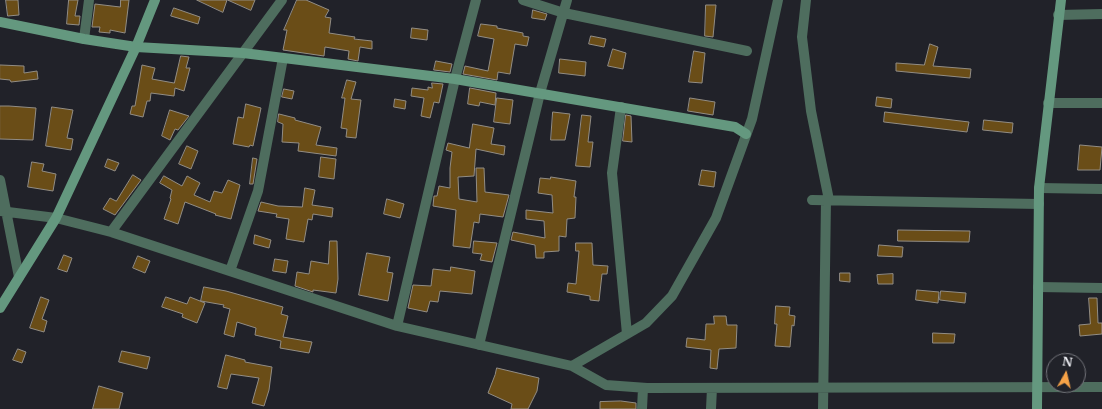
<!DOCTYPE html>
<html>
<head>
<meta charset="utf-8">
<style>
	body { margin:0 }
	#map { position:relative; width:1102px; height:409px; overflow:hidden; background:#212229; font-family:"Libre Baskerville",serif }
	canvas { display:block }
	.north { position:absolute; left:1046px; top:353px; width:40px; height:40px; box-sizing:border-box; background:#212229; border:1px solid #74757b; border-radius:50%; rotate:8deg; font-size:11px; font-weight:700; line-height:16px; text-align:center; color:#f0f1f6 }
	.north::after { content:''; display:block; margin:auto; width:14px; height:18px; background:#f6a247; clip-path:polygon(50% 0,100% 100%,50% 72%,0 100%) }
</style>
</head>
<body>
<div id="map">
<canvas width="1102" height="409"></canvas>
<div class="north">N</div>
</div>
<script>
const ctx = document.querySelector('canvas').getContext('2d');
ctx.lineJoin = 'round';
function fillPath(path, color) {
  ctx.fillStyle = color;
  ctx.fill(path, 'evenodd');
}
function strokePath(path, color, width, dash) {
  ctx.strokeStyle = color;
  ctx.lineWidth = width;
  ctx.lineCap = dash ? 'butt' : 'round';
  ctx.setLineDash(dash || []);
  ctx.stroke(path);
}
const building = new Path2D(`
	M6 0H18L19 15 8 16Z
	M69 0H78L75 16H80L79 25 67 24Z
	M121 0H129L125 33 110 30V33L99 32 100 27H92L95 4 120 7Z
	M197 0H227L223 12Z
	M228 0H255L251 10Z
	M297 0H306L329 10 325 17 331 18 329 33 355 37 354 39 372 41V49L360 47 358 61 348 59 349 51 325 47 324 56 283 50 287 30H284Z
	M706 5H716L713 37 705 36Z
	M174 8 200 17 198 24 171 16Z
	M533 10 547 14 545 20 532 18Z
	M481 24 497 26V28L523 33V36L529 37 527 46 515 44 510 74 498 72 497 80 463 74 465 66 488 71 494 39 478 36Z
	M412 28 428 30 427 40 411 38Z
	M591 36 606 39 604 47 589 44Z
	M930 44 938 47 933 66 971 69 970 78 896 71V63L924 65Z
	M613 49 626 53 623 69 608 66Z
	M694 51 705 53 702 83 689 82Z
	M181 56 189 57 186 68H190L184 91 175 88 174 96 151 93 150 101H147L143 117 130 114 132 106H135L142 65 155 68 152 79 174 83Z
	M560 59 586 62 585 76 559 73Z
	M436 61 452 64 450 72 434 70Z
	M0 65 24 66V73L37 71 38 79 11 82 10 80 0 79Z
	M347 80 356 82 351 99 361 100 356 138 346 137 347 129 341 128 345 98H342Z
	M432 83 443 84 439 103 434 102 430 118 421 116 424 98 411 96 412 88 428 90V87L432 88Z
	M470 88 496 93 495 105 480 102 479 106 468 104Z
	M284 89 294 91 292 99 282 97Z
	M877 97 892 99 891 108 876 106Z
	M497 98 513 100 510 124 494 122Z
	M690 98 715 102 713 115 688 111Z
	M395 99 406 101 405 109 394 107Z
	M246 104 261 108 253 146 250 145 249 147 233 144 238 117 243 118Z
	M0 106H9L36 108 33 140 0 139Z
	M52 107 73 110 67 138 73 139 71 150 46 146Z
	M170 110 189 116 178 130 175 129 170 140 162 136Z
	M553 112 570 114 565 140H551Z
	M885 112 969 122 967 132 884 122Z
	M279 114 295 118V120L321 127 316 145 337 148 336 156 298 151 299 143 282 142 283 124 278 122Z
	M582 115 591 116 588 142H593L590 167 576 166Z
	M626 115 631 116 632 142 623 141Z
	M984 120 1013 123 1012 133 983 130Z
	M473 124 494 128 491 144 505 146 504 155 476 149 474 176 458 177 459 199 477 202 476 168H484L485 192 509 195 503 217 480 214 479 223 474 222 470 248 453 246 456 210 433 206 434 196H437L439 186 450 188V168L452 152 446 150 448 143 469 148Z
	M1080 145 1102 147 1100 170H1078Z
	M187 146 198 151 191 169 179 164Z
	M321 157 336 159 334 179 319 177Z
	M253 158 257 159 253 184H250Z
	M108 159 119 163 115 171 105 167Z
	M32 162 44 164 42 171 56 174 53 191 28 187Z
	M702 170 716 172 714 187 699 185Z
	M133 175 141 180 115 215 103 209 110 198 116 201Z
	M164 176 182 186 187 176 200 183 194 195 210 202 214 191 222 193 228 180 240 185 231 219 215 215 216 214 185 202 178 224 164 219 171 199 170 198 172 190 160 183Z
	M551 177 576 181 574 197H576L575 218 567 219 566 237 559 236V251L544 252V258H536L535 245 511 240 513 232 545 238 544 221 526 219V210L553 213 552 195 538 193 540 178 550 179Z
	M305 188 315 190 312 205 333 208 332 217 313 214 312 220 308 219 304 242 286 239 289 219 276 217 277 214 258 211 261 202 278 206 302 207Z
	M387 199 404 204 400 218 384 214Z
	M898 230 970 231 969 242 898 241Z
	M255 235 271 240 269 248 254 244Z
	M330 241H337L338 279 336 293 313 290V292L295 286 297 272 309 274 311 261 328 264Z
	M474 241 497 243 492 262 480 260 482 254 473 253Z
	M576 243H592L593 265 608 266 607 274H602L599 301 590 300V296L567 292 568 283 576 284 579 251H576Z
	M879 245 903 247 902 257 878 256Z
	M367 253 390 257 387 272 393 273 388 301 359 295Z
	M64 255 72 258 67 272 58 269Z
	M138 256 150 261 145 273 133 268Z
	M275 259 288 261 286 273 273 271Z
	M451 267 475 271 472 294 440 291 438 302 430 301 427 312 408 308 413 285 431 286 433 269 450 271Z
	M840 273H850V282L840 281Z
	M893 274V284H878L877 275Z
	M204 287 226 291 283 307 281 314 288 316 283 337 312 342 309 353 280 348 281 341 255 335 256 328 237 322 234 337 224 334 230 309 223 307 224 305 201 301Z
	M917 290 939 292 938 303 916 300Z
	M941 291 966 293 965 303 940 300Z
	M41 297 49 300 42 319 47 321 44 332 30 328Z
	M166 297 187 304 190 297 205 303 197 323 182 317 183 314 162 307Z
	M1089 298H1097L1098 323H1102V334L1080 336 1079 325 1090 324Z
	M776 306 790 307 789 315 795 316 794 326 792 325 790 347 775 346 777 324H775Z
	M714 316H726L727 325H737L736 348 719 349 717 369 710 368 711 350 686 347 687 338 705 340 706 324H714Z
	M933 333 955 334 954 343H933Z
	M18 349 26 352 22 363 13 360Z
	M122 351 150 357 147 369 119 362Z
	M226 355 245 360V362L272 367 269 390 264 406 252 403 259 378 231 374 227 389 218 387Z
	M497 368 539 378 537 391 528 409H511L512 404 488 393 495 375Z
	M99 386 123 393 119 409H93Z
	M621 401 636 403V409H600V402Z`);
fillPath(building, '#6a4d17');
strokePath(building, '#928d85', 1);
strokePath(new Path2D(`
	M523 0 564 13 747 51
	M806 0 802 37 811 111 829 200
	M1058 15 1102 14
	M84 39 89 0
	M1048 103H1102
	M621 107 612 173 627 334
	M0 180 19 277
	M1039 188 1102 189
	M812 200 1039 204
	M0 211 56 218 111 232 397 326 572 366 606 385 647 388 1102 387
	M111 232 282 0
	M230 271 258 191 283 58
	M1038 287 1102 288
	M397 326 455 79 476 0
	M479 345 540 93 567 0
	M572 366 646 323 672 296 716 218 752 119 778 0
	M642 409 643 388
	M711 409 712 388
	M823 409 826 200`), '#4e6d5e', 10);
strokePath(new Path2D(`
	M0 22 84 39 136 47 243 53 455 79 735 127 746 134
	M0 308 56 218 136 47 155 0
	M1037 409 1039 188 1061 0`), '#64987f', 10);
</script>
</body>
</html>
